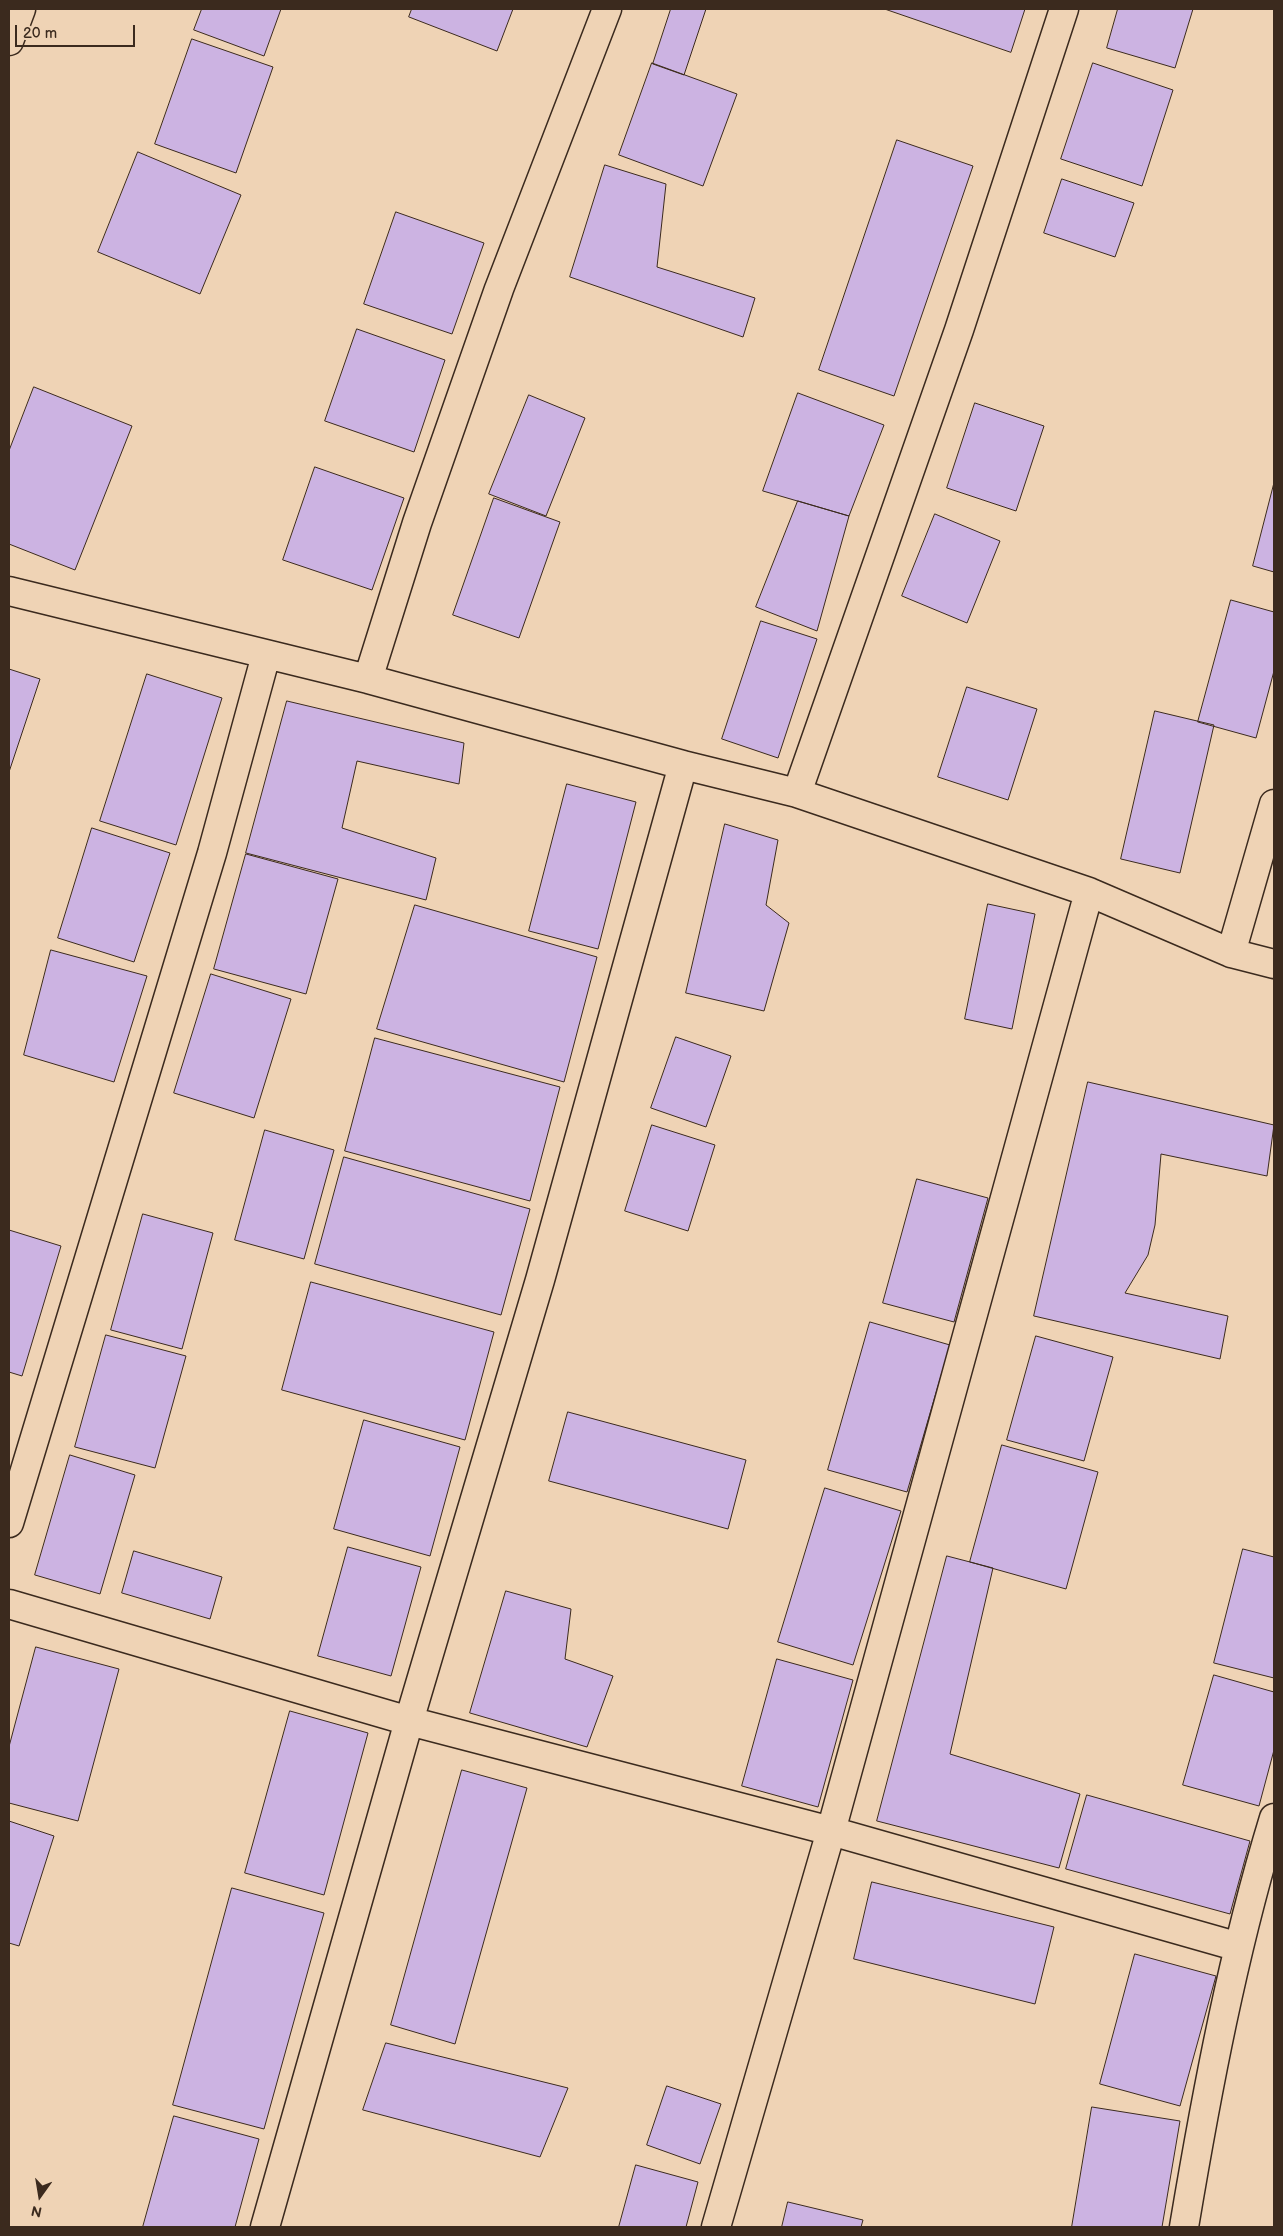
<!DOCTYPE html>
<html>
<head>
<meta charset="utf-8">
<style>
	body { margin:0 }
	#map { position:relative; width:1283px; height:2236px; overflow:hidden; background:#efd3b5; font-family:"Balsamiq Sans",sans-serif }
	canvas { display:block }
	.frame { position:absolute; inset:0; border:10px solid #3b2a1e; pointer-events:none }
	.north { position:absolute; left:15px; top:2171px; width:50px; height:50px; -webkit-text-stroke:4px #efd3b5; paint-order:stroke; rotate:193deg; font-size:14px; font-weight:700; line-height:20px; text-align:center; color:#3b2a1e }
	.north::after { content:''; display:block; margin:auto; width:18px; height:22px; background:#3b2a1e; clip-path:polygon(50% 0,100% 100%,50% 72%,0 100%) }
	.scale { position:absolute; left:15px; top:25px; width:120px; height:22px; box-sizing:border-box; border:2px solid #3b2a1e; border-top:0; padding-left:6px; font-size:15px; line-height:18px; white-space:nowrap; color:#3b2a1e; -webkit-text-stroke:4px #efd3b5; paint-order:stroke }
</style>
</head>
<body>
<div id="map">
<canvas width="1283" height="2236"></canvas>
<div class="frame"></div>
<div class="north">N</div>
<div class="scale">20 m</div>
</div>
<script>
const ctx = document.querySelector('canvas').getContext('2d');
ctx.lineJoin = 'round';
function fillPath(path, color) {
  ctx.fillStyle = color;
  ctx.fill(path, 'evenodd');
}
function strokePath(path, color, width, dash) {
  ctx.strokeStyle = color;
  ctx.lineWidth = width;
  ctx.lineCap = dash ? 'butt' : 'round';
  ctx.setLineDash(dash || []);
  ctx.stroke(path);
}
const building = new Path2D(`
	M202 9H281L264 56 194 30Z
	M412 9H513L497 51 409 17Z
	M671 9H706L684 75 653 64Z
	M885 9H1025L1011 52Z
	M1118 9H1193L1175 68 1107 48Z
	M192 39 273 67 236 173 155 144Z
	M652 63 737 94 703 186 619 155Z
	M1093 63 1173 90 1142 186 1061 159Z
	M897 140 973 166 894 396 819 370Z
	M138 152 241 195 200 294 98 252Z
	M605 165 666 184 657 267 755 298 743 337 570 277Z
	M1062 179 1134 203 1115 257 1044 233Z
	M396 212 484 243 452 334 364 304Z
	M357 329 445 360 414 452 325 421Z
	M34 387 132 426 75 570 9 544V451Z
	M798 393 884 425 849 516 763 491Z
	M529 395 585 418 546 516 489 494Z
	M975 403 1044 426 1016 511 947 488Z
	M315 467 404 498 372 590 283 560Z
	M1274 483V572L1253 566Z
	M494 498 560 522 519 638 453 615Z
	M798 501 849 516 817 631 756 607Z
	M935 514 1000 541 967 623 902 596Z
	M1231 600 1274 612V671L1256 738 1198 722Z
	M761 621 817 639 778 758 722 739Z
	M9 669 40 679 9 772Z
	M147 674 222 698 176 845 100 821Z
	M967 687 1037 709 1008 800 938 777Z
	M287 701 464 743 459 784 357 761 342 828 436 858 426 900 246 853Z
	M1155 711 1214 725 1180 873 1121 859Z
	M567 784 636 802 598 949 529 931Z
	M725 824 778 840 766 905 789 923 764 1011 686 993Z
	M92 828 170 853 134 962 58 938Z
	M246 854 338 879 306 994 214 969Z
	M988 904 1035 914 1012 1029 965 1019Z
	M415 905 597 957 564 1082 377 1029Z
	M51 950 147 976 114 1082 24 1055Z
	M211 974 291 999 254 1118 174 1093Z
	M676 1037 731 1056 706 1127 651 1108Z
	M375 1038 560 1087 530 1201 345 1151Z
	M1088 1082 1274 1125 1267 1176 1161 1154 1155 1225 1148 1255 1125 1293 1228 1316 1220 1359 1034 1316Z
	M652 1125 715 1145 688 1231 625 1211Z
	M265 1130 334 1150 304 1259 235 1240Z
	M344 1157 530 1209 501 1315 315 1264Z
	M917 1179 988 1198 954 1322 883 1303Z
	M143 1214 213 1233 182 1349 111 1330Z
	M9 1230 61 1246 22 1376 9 1372Z
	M311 1282 494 1332 465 1440 282 1390Z
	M870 1322 950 1345 907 1492 828 1470Z
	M106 1335 186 1356 155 1468 75 1447Z
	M1036 1336 1113 1357 1084 1461 1007 1440Z
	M568 1412 746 1460 728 1529 549 1481Z
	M364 1420 460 1447 430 1556 334 1529Z
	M1002 1445 1098 1472 1066 1589 970 1562Z
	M70 1455 135 1475 100 1594 35 1575Z
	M825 1488 901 1511 853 1665 778 1642Z
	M348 1547 421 1567 391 1676 318 1656Z
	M1243 1549 1274 1557V1678L1214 1663Z
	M134 1551 222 1577 210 1619 122 1593Z
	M947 1556 993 1568 950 1754 1080 1794 1059 1868 877 1821Z
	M506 1591 571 1609 565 1659 613 1676 587 1747 470 1713Z
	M36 1647 119 1669 78 1821 9 1803V1747Z
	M777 1659 853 1680 818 1807 742 1786Z
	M1214 1675 1274 1692V1750L1259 1806 1183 1785Z
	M290 1711 368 1733 324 1895 245 1873Z
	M462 1770 527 1788 455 2044 391 2025Z
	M1087 1795 1250 1841 1230 1914 1066 1869Z
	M9 1821 54 1836 19 1946 9 1943Z
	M872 1882 1054 1927 1035 2004 854 1959Z
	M232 1888 324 1913 264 2129 173 2105Z
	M1135 1954 1216 1976 1180 2106 1100 2084Z
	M386 2043 568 2088 540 2157 363 2110Z
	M667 2086 721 2104 700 2164 647 2145Z
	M1092 2107 1180 2121 1162 2227H1072Z
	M174 2116 259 2139 235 2227H143Z
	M636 2165 698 2182 686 2227H619Z
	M788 2202 863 2220 861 2227H782Z`);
fillPath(building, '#ccb3e2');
strokePath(building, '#3b2a1e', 1);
const minor = new Path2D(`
	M9 591 368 679 683 765 797 793 1089 892 1231 953 1274 964
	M368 679 417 523 499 289 607 9
	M797 793 959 330 1064 9
	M1231 953 1274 804
	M9 1523 212 853 266 655
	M9 1604 409 1721 831 1831 1239 1947
	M265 2227 409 1721 540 1280 683 765
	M716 2227 831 1831 1089 892
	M1184 2227C1207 2090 1233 1952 1274 1818`);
const major = new Path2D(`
	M9 41 21 9`);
strokePath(minor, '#3b2a1e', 31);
strokePath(major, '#3b2a1e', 31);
strokePath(minor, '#efd3b5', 28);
strokePath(major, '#efd3b5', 28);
</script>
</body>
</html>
